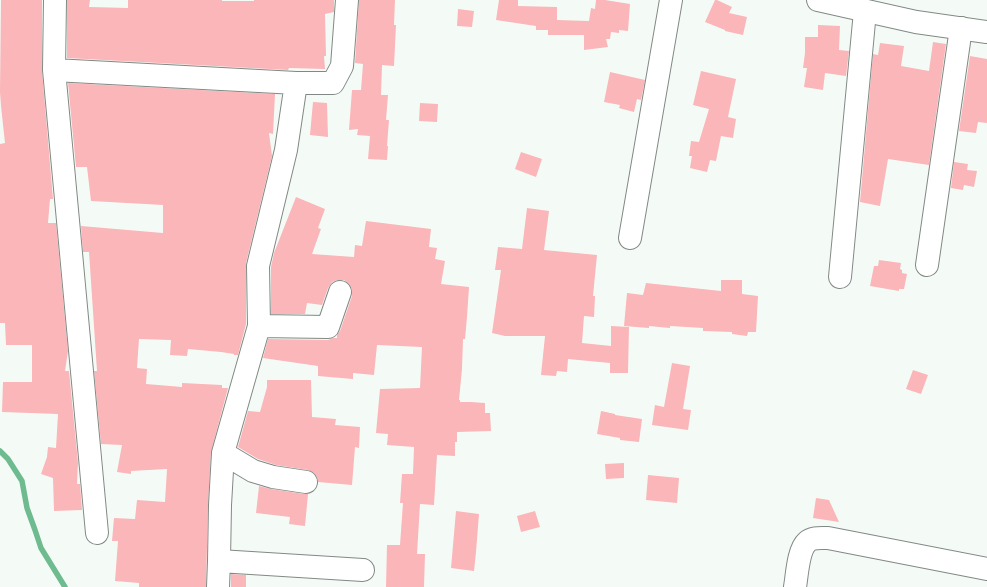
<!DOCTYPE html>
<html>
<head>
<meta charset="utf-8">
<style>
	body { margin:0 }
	canvas { display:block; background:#f4fbf6 }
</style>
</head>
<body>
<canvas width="987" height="587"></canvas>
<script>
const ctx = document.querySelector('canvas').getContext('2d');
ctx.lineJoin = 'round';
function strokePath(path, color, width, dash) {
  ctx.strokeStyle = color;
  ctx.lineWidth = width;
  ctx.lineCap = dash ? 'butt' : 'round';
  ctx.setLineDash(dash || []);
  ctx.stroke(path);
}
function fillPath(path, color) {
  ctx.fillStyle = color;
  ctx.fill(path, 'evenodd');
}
strokePath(new Path2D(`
	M0 451 8 459 22 481 27 508 35 530 41 548 65 587`), '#6ebb90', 5.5);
fillPath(new Path2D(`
	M1 0H42V71L53 199H50L48 223H56L68 351 65 371H69L78 463 77 484H80L82 510 54 511 53 478 41 474 47 457 48 447 56 448 58 414 2 412 3 382H32V345H6L5 323H0V144L5 143 1 106 0 92Z
	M67 0H90L89 7 128 8V0H222V1H254V0H334V12L325 14 326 56H324L325 69 289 68 288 70 67 58Z
	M359 0H395L394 25H396L394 66 382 65 381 95H388L386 120H389L387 146H388L387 160 368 159 370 136 357 135 358 129 349 130 352 90H361L363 64 355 63Z
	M499 0H518V6L557 7V20L589 21 591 8 595 9 596 0H605L630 4 628 31 619 30V33L611 32 610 39H606L608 47 584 50V35H548V30H536V26L496 20Z
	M715 0H717L732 7 729 13 747 17 743 35 725 31V30L705 22Z
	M458 9 474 11 472 27 457 26Z
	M818 25 840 26 839 50 849 51 846 76 825 73 823 90 804 87 807 68H803L805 53V37H818Z
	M933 42 946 44 929 165 888 159 880 206 860 202 873 54 878 55 880 43 904 46 901 66 929 71Z
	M970 56 987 59V123L978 122 976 133 959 131Z
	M701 71 736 79 728 117 736 119 733 138 721 136 716 161 710 160 707 172 690 168 692 156H689L691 141 699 142 709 109 693 105Z
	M610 72 645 80 641 100 637 99 634 112 619 108 620 105 604 102Z
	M68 83 275 94 273 134 269 133 272 156 246 263V324L238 355H234V354L221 352 188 349 187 356 170 355 171 340 139 339 137 368 147 369 146 384 182 387V383L222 385V388H228L211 452 208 505 206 587H139V583L115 581 118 541H112L114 518 135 519 137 500 165 502 167 469 131 471V474L117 472 122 445 101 444 94 371H97L89 252H83L81 226 163 233V205L91 201 87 167H76Z
	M313 102 327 103 328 137 310 135Z
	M420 103 438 104 437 122 419 121Z
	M521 152 542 159 536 177 515 169Z
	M954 162 968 164 967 170 977 171 974 187 964 185 963 190 951 188Z
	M296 197 325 209 318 228 321 229 312 254 354 257 355 245 362 246 366 221 431 229 429 247 437 248 435 259 445 261 441 284 469 287 467 317 465 339H463L462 369 459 400H460V402H471L485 403V413H490L491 431 457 432V442H455V456L437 455 434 505 420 504 417 554H425L424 587H386L387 545H400L403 503H400L402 474H413L414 447 387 445 388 434 376 433 380 389 420 388 422 347 377 345 374 375 353 373V379L318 376V366L263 358 268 339 328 340 333 338H337V335L340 331 352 296V289L349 284 344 280H337L332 282 328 288 322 305 307 303 305 314H271V267L274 253Z
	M527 208 549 211 544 250 597 255 593 296H595L594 317 584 316 582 343 611 346V326L629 327 628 373H610V363L568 359 567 372 557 371 556 376 541 375 545 336H505L492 333 501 270H495L498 247 522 249Z
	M879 260 901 263 900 269 902 270V273L907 274 904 289H899V291L870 286 874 266H878Z
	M721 280H742V294L758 296 756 332H748L747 336 732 334V332L703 331V328L670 326V328L649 326V328L624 326 627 293 643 295 646 283 721 291Z
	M672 363 690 366 683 409 691 410 688 430 652 425 655 405 664 407Z
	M913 370 928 375 921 394 906 389Z
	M267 380H311L312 417 336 419 335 425 360 427 359 448 355 447 352 485 318 482 317 477 314 473 308 470 276 465 258 459 238 447 248 411 260 412 267 387Z
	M601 411 615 414V415L642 419 639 442 620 440V438L597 434Z
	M624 463V478L606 479 605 464Z
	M648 475 679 478 677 503 646 500Z
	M259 486 271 489 304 494H308L305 526 289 524 290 517 256 513Z
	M816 498 829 500 839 522 813 518Z
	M456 511 479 514 476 552 474 571 451 568Z
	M535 511 540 527 521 532 517 516Z
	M231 574 246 575V587H231Z`), '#fbb6b9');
const minor = new Path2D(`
	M55 0 54 70 97 533
	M54 70 296 83H333L342 66 347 0
	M630 238 671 0
	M927 265 961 28
	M840 277 865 11
	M259 326 328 327 340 292
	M223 453 253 471 273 477 306 482
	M219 561 363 570
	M218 587 219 561 220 505 223 453 259 326 258 266 286 150 296 83
	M795 587C797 576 798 550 807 542 812 537 821 538 828 538L987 569`);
const major = new Path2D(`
	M818 0 916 22 987 32`);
strokePath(minor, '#828984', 24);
strokePath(major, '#828984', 24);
strokePath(minor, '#fff', 22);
strokePath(major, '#fff', 22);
</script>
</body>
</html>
